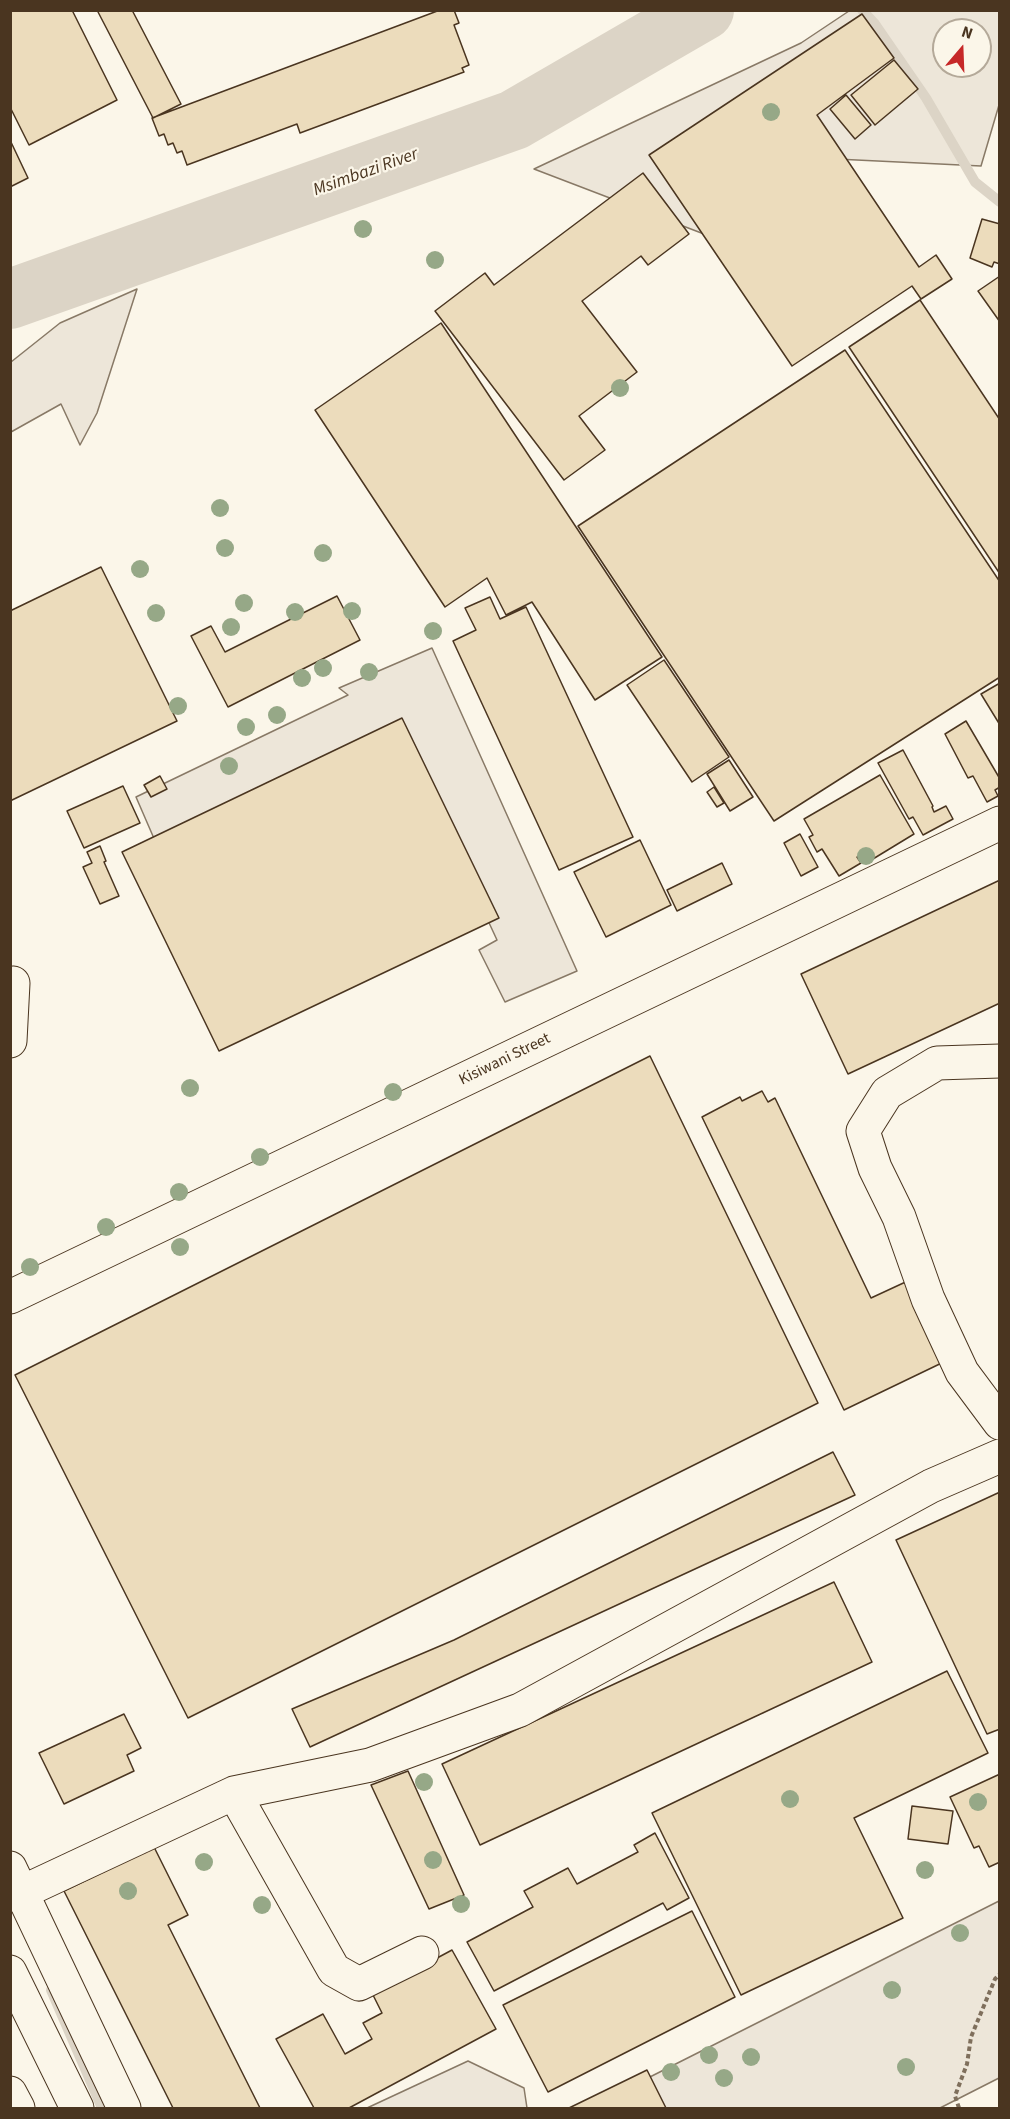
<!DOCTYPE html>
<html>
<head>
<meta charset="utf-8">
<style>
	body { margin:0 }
	#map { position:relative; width:1010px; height:2119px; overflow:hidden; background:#fbf6e9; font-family:"Source Sans 3",sans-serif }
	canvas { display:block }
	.frame { position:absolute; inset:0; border:12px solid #4a3520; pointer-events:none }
	.north { position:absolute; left:932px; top:18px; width:60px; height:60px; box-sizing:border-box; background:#fbf6e9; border:2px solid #b4a999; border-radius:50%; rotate:19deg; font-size:16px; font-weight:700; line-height:24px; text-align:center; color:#4a3520 }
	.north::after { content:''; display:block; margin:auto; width:21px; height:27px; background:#c62828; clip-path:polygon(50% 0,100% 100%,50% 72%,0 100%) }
</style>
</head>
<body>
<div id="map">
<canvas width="1010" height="2119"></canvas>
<div class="frame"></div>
<div class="north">N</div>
</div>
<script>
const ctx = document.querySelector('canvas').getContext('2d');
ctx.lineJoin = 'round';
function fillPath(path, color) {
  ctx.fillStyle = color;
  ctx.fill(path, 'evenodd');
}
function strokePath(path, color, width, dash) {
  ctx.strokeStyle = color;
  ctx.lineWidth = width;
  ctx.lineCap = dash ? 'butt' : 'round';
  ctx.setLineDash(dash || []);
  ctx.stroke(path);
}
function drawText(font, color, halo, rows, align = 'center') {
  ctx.font = font + ' "Source Sans 3",sans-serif';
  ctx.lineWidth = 4.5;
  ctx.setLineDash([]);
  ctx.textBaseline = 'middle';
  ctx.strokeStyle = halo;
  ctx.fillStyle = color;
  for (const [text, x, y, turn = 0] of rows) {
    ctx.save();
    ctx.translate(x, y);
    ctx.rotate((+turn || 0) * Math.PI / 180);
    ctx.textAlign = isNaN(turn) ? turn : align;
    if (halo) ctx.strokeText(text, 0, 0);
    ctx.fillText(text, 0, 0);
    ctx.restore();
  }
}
const green = new Path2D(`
	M849 11H999V105L981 166 836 159 751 252 534 169 801 43ZM944 30H980V66H944Z
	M137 289 97 413 80 445 61 404 11 432V362L60 323Z
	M432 648 577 971 505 1002 479 950 497 940 405 742 159 850 136 797 348 695 339 688Z
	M999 1901V2078L940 2108H652L634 2085Z
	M468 2061 524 2088 527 2108H367Z`);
fillPath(green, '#ede6d9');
strokePath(green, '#887966', 1.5);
strokePath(new Path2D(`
	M862 10 875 24 926 98 975 182 1000 202
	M51 1990 102 2108`), '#dcd4c6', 10);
strokePath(new Path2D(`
	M10 299 514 120 704 10`), '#dcd4c6', 60);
const building = new Path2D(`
	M10 10H72L117 100 29 145 10 107Z
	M97 10H132L181 104 153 118Z
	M440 10H454L459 23 454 25 469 65 462 68 464 72 300 133 297 124 187 165 182 151 177 153 173 143 168 145 164 134 159 136 152 118Z
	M862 14 894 58 817 115 919 267 936 255 952 279 921 299 912 286 792 366 649 155Z
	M894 60 918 89 875 125 851 95Z
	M846 95 871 125 855 139 830 109Z
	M10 140 28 178 10 187Z
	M643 173 689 234 648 265 641 256 582 301 637 372 579 416 605 450 564 480 435 311 485 273 494 285Z
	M982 219 1000 224V264L994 262 992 267 970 258Z
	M1000 276V322L978 291Z
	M920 300 1000 420V574L849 347Z
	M441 323 662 657 595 700 532 602 506 615 487 578 445 607 315 410Z
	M845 350 1000 582V677L774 821 578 526Z
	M101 567 177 721 10 801V611Z
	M337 596 360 640 228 707 191 636 211 626 225 652Z
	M490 597 500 619 526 607 633 837 559 870 453 641 476 630 465 608Z
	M664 660 729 757 692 782 627 685Z
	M1000 683V725L981 694Z
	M402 718 499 918 219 1051 122 852Z
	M966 721 1000 779V787L995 790 998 796 987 802 973 776 968 778 945 734Z
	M903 750 933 806 932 807 934 812 946 806 953 819 923 835 913 817 909 819 878 763Z
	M729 760 753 797 730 811 707 774Z
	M880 775 914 834 868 862 863 853 857 857 861 863 839 876 822 849 817 852 809 837 813 835 804 819Z
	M160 776 167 789 151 797 144 785Z
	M123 786 140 823 84 848 67 811Z
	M714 787 724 803 717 807 707 792Z
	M800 834 818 867 801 876 784 843Z
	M640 840 671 905 606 937 574 872Z
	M100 846 106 861 104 862 119 896 100 904 83 867 92 863 87 852Z
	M722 863 732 884 677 911 667 890Z
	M1000 880V1003L848 1074 801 974Z
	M650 1056 818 1403 188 1718 15 1375Z
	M762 1091 768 1102 775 1098 871 1298 912 1279 950 1359 844 1410 702 1117 740 1097 742 1101Z
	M833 1452 855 1495 310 1747 292 1709 454 1640Z
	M1000 1492V1729L987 1734 896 1540Z
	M834 1582 872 1662 480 1845 442 1764Z
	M947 1671 988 1753 854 1818 903 1918 741 1995 652 1813Z
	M124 1714 141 1748 127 1755 134 1771 64 1804 39 1753Z
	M408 1771 464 1895 429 1909 371 1785Z
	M1000 1774V1862L989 1867 979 1846 974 1848 950 1797Z
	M912 1806 953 1811 948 1844 908 1839Z
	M655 1833 689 1898 667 1910 663 1903 494 1991 467 1942 533 1907 524 1891 568 1868 577 1884 638 1852 634 1845Z
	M154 1847 188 1915 168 1925 260 2108H173L64 1891Z
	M692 1911 735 1997 548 2092 503 2005Z
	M452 1950 496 2029 349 2108H314L276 2039 323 2014 345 2054 372 2039 363 2023 382 2013 372 1993Z
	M647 2070 666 2108H569Z`);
fillPath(building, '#ecdcbc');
strokePath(building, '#4a3520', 1.5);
const minor = new Path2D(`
	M10 1041 13 983
	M1000 1061 937 1063 887 1093 863 1131 875 1168 899 1217 928 1299 962 1372 1000 1423
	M10 1297 1000 823
	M234 1793 334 1970 359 1984 422 1953
	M10 1868 124 2108
	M10 1895 31 1888 234 1793 370 1765 520 1710 931 1486 1000 1456`);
const major = new Path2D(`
	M10 1972 77 2108
	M10 2093 18 2108`);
strokePath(minor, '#4a3520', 35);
strokePath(major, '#4a3520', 35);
strokePath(new Path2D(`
	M959 2108 955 2096 967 2064 971 2037 995 1979 1000 1974`), '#7f6f5c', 4, [4.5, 3]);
strokePath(minor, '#fbf6e9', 33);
strokePath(major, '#fbf6e9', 33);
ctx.fillStyle = '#96a887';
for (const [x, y] of [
	[771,112],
	[363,229],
	[435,260],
	[620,388],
	[220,508],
	[225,548],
	[323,553],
	[140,569],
	[244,603],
	[352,611],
	[295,612],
	[156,613],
	[231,627],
	[433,631],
	[323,668],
	[369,672],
	[302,678],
	[178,706],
	[277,715],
	[246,727],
	[229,766],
	[866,856],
	[190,1088],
	[393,1092],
	[260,1157],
	[179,1192],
	[106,1227],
	[180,1247],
	[30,1267],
	[424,1782],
	[790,1799],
	[978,1802],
	[433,1860],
	[204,1862],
	[925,1870],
	[128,1891],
	[461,1904],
	[262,1905],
	[960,1933],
	[892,1990],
	[709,2055],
	[751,2057],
	[906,2067],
	[671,2072],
	[724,2078]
]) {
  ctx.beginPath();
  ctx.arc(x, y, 9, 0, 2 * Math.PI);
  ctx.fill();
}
drawText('16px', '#4a3520', '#fbf6e9', [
	["Kisiwani Street",505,1060,-26]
]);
drawText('italic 18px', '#4a3520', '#fbf6e9', [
	["Msimbazi River",366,173,-20]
]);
</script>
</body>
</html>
